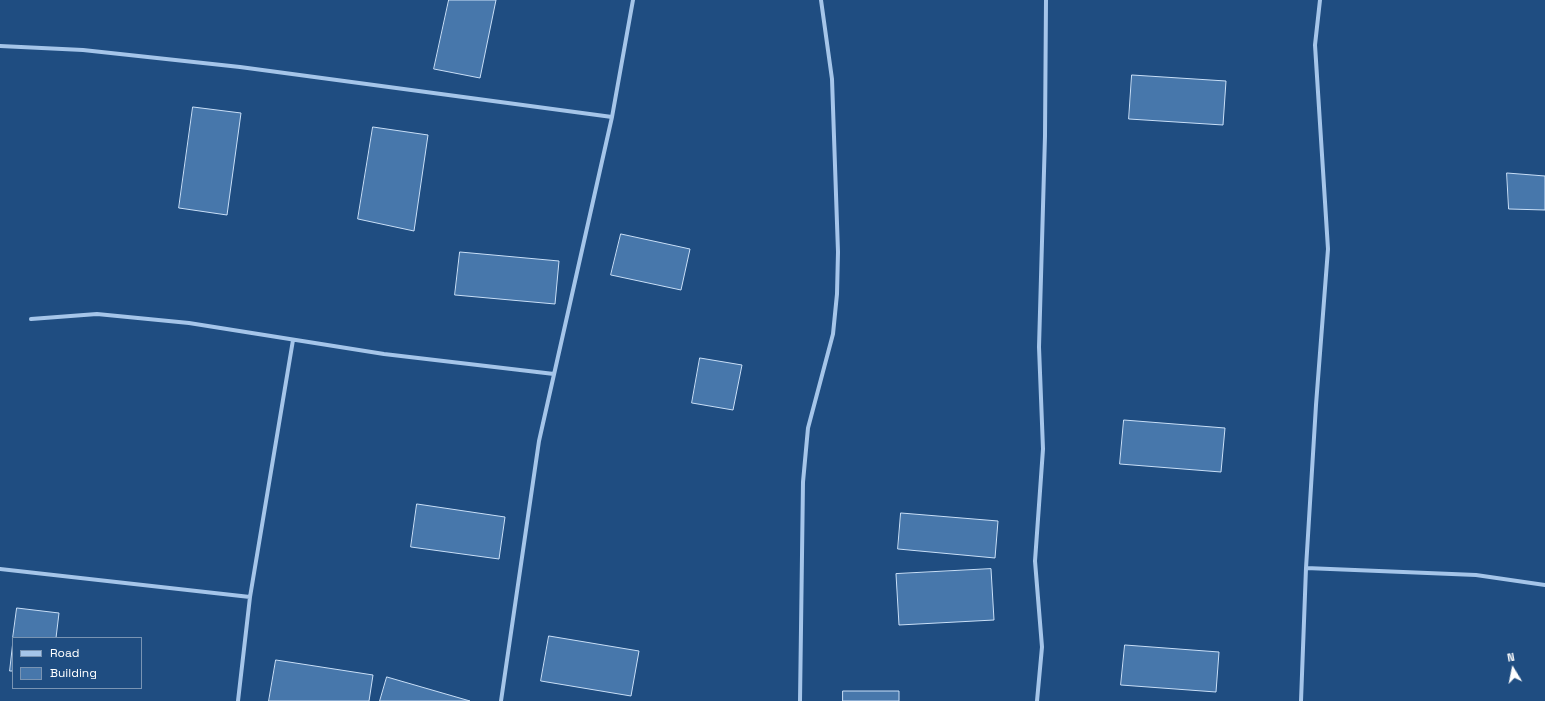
<!DOCTYPE html>
<html>
<head>
<meta charset="utf-8">
<style>
	body { margin:0 }
	#map { position:relative; width:1545px; height:701px; overflow:hidden; background:#1f4d81; font-family:"Space Grotesk",sans-serif }
	canvas { display:block }
	.legend { position:absolute; left:12px; top:637px; width:130px; height:52px; box-sizing:border-box; background:#1f4d81; border:1px solid #7994b3; margin:0; padding:5px 7px; list-style:none; font-size:12px; color:#fff }
	.legend li { display:flex; align-items:center; gap:8px; height:20px }
	.legend b { width:20px; border:1px solid #7994b3 }
	.north { position:absolute; left:1493px; top:649px; width:40px; height:40px; -webkit-text-stroke:3px #1f4d81; paint-order:stroke; rotate:350deg; font-size:11px; font-weight:700; line-height:16px; text-align:center; color:#fff }
	.north::after { content:''; display:block; margin:auto; width:14px; height:18px; background:#fff; clip-path:polygon(50% 0,100% 100%,50% 72%,0 100%) }
</style>
</head>
<body>
<div id="map">
<canvas width="1545" height="701"></canvas>
<ul class="legend">
<li><b style="height:5px;background:#a5c5e9"></b>Road</li>
<li><b style="height:11px;background:#4777ab"></b>Building</li>
</ul>
<div class="north">N</div>
</div>
<script>
const ctx = document.querySelector('canvas').getContext('2d');
ctx.lineJoin = 'round';
function fillPath(path, color) {
  ctx.fillStyle = color;
  ctx.fill(path, 'evenodd');
}
function strokePath(path, color, width, dash) {
  ctx.strokeStyle = color;
  ctx.lineWidth = width;
  ctx.lineCap = dash ? 'butt' : 'round';
  ctx.setLineDash(dash || []);
  ctx.stroke(path);
}
const building = new Path2D(`
	M449 0H496L480 78 434 69Z
	M1132 75 1226 81 1223 125 1129 119Z
	M193 107 241 113 227 215 179 208Z
	M373 127 428 135 414 231 358 219Z
	M1507 173 1545 176V210L1509 209Z
	M621 234 690 249 681 290 611 275Z
	M460 252 559 261 555 304 455 295Z
	M700 358 742 365 733 410 692 403Z
	M1124 420 1225 428 1221 472 1120 464Z
	M417 504 505 517 499 559 411 547Z
	M901 513 998 521 995 558 898 549Z
	M991 569 994 620 899 625 896 574Z
	M17 608 59 613 56 638H13Z
	M549 636 639 651 631 696 541 681Z
	M13 641V671H10Z
	M1125 645 1219 652 1216 692 1121 685Z
	M276 660 373 675 369 701H269Z
	M387 677 470 701H380Z
	M843 691H899V701H843Z`);
fillPath(building, '#4777ab');
strokePath(building, '#c9dff7', 1);
strokePath(new Path2D(`
	M0 46 83 50 240 67 612 117
	M31 319 97 314 189 323 384 354 554 374
	M1306 568 1476 575 1545 585
	M0 569 250 597
	M238 701 250 597 293 340
	M501 701 539 441 612 117 633 0
	M800 701 803 482 808 428 833 334 837 294 838 252 832 79 821 0
	M1037 701 1042 647 1035 561 1043 449 1039 347 1045 136 1046 0
	M1301 701 1306 568 1316 405 1328 249 1315 45 1320 0`), '#a5c5e9', 4);
</script>
</body>
</html>
